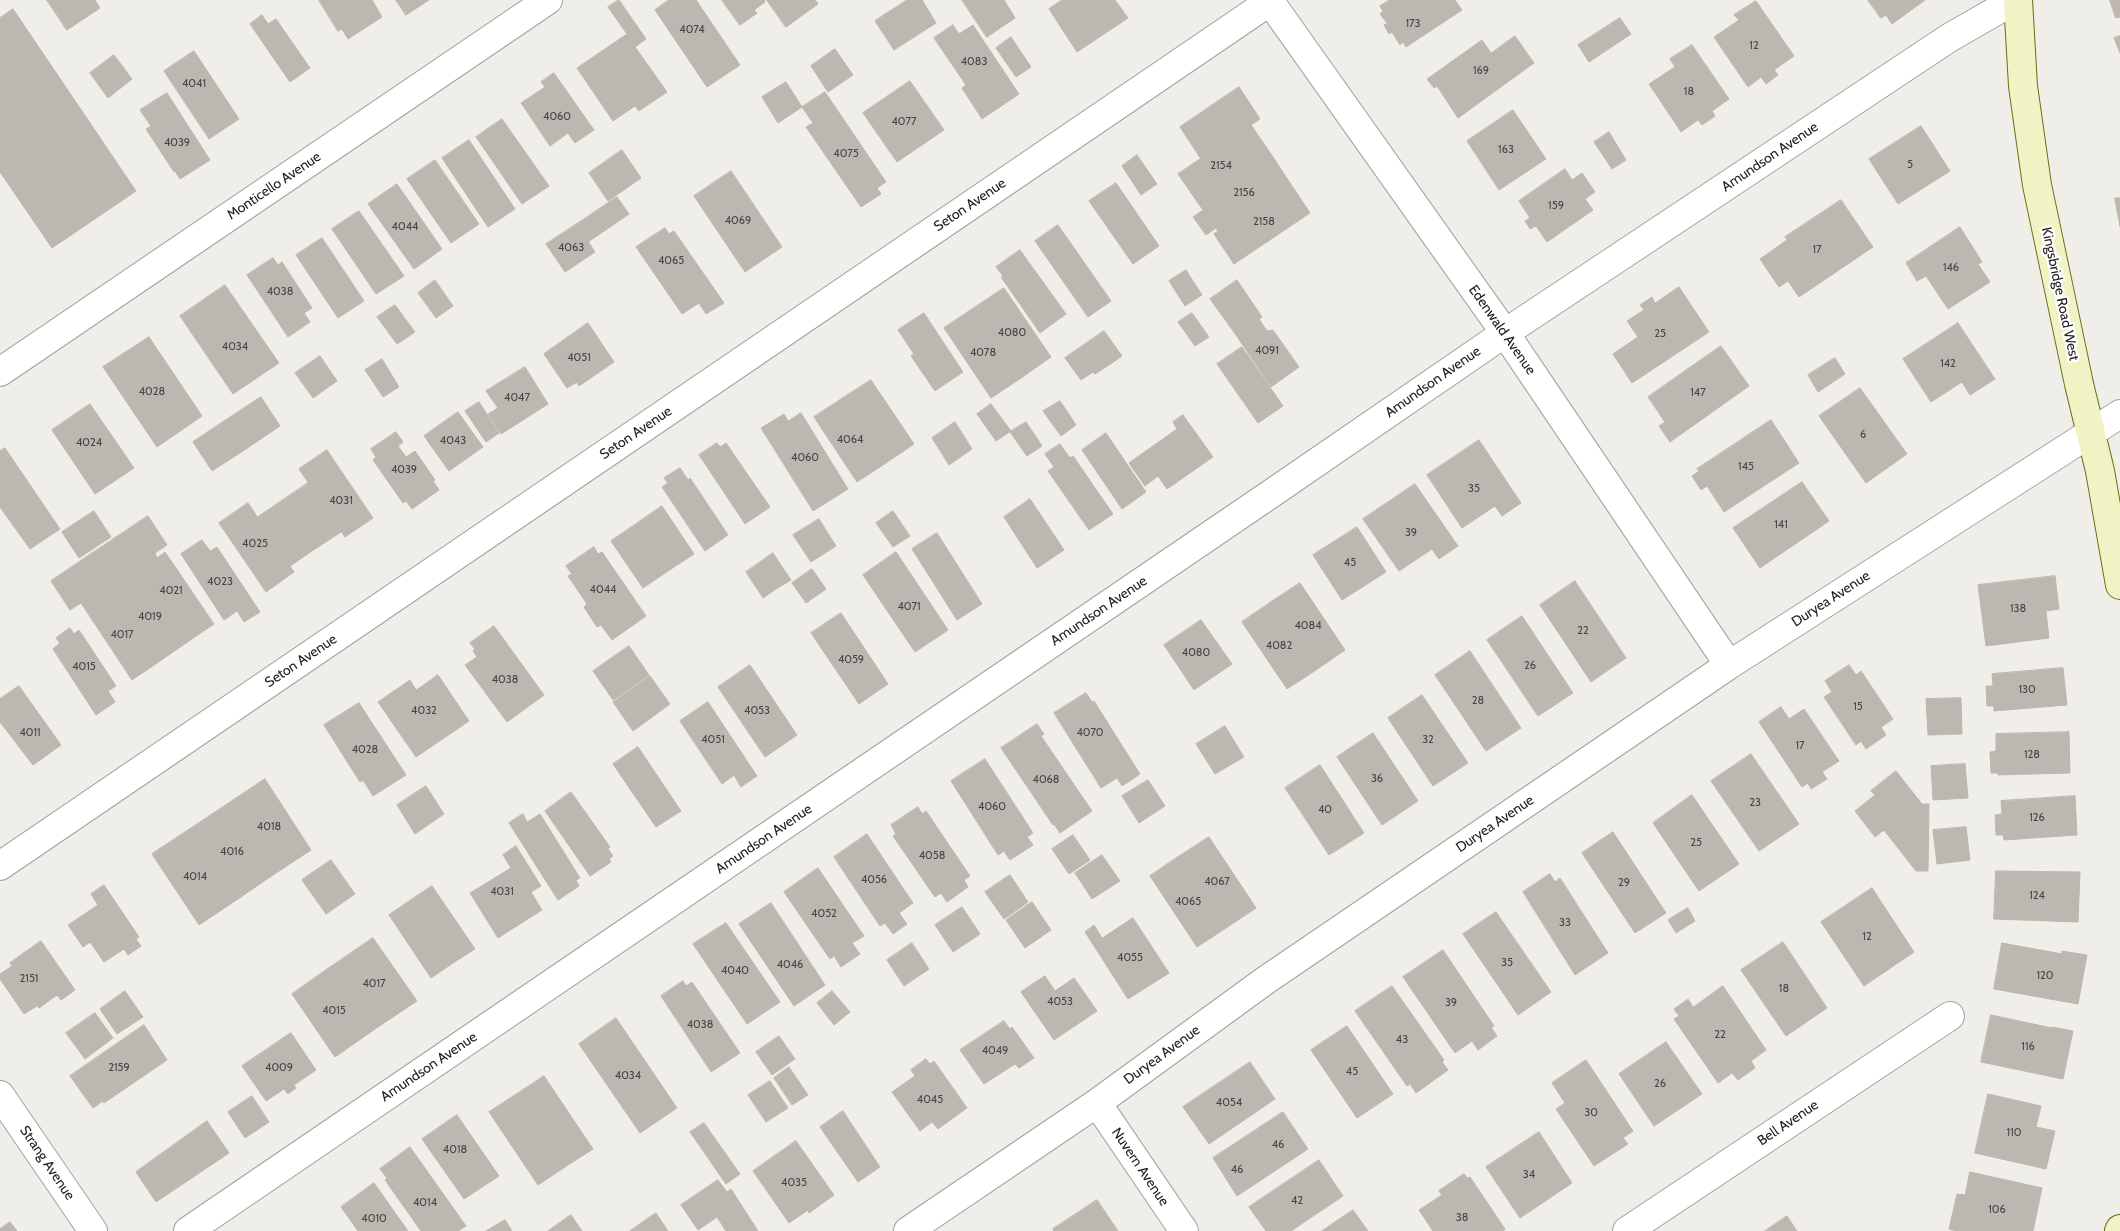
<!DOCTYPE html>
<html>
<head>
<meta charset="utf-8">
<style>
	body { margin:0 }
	canvas { display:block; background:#f0eee9 }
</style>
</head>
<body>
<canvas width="2120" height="1231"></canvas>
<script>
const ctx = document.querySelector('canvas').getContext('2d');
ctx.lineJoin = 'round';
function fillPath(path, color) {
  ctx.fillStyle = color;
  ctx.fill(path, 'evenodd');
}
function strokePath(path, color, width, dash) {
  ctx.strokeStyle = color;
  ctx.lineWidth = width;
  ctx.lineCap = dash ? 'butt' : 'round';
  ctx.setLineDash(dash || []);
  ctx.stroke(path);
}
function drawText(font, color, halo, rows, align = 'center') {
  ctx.font = font + ' Cabin,sans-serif';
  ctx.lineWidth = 4.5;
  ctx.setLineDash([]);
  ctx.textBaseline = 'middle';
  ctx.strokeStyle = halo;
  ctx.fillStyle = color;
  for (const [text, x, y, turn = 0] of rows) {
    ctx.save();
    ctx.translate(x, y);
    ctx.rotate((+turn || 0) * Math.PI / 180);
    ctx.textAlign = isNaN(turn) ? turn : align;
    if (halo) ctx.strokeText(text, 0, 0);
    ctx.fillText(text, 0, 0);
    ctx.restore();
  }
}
const building = new Path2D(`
	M47 0H95L100 8 67 30Z
	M319 0H372L382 17 348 39 342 29 338 31Z
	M396 0H429L406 15Z
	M619 0 646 39 635 47 667 92 639 111 635 106 613 121 577 68 627 34 608 7Z
	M669 0H696L740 65 707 87 655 10Z
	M722 0H764L765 2 754 10 757 13 740 25Z
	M767 0H815L818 4 786 27Z
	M907 0H922L936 23 894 50 875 21Z
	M962 0H1004L1015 18 987 37Z
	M1062 0H1115L1128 18 1077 52 1049 9Z
	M1390 0H1455L1462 10 1406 47 1403 42 1400 45 1392 32 1389 34 1384 25 1387 23 1380 14 1383 11 1380 6Z
	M1868 0H1925L1892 24 1886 15 1881 18Z
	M2110 0H2120V17L2116 18Z
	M1756 1 1794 56 1774 70 1778 75 1766 84 1761 77 1748 87 1714 37 1739 20 1734 15Z
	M13 9 136 191 52 248 0 172V18Z
	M262 15 268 24 276 19 310 68 290 82 250 24Z
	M1620 18 1631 34 1589 62 1578 45Z
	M953 25 959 34 973 25 1019 94 982 119 962 88 966 85 934 38Z
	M1515 36 1534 63 1458 118 1437 86 1434 88 1427 79 1482 40 1491 53Z
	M2120 36V53L2114 38Z
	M1011 37 1031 67 1016 77 996 48Z
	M1692 45 1729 99 1712 111 1715 116 1702 125 1698 120 1681 132 1649 84 1675 67 1670 59Z
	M835 49 853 75 828 92 811 66Z
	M194 51 239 119 209 139 164 71Z
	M114 55 132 79 108 98 90 73Z
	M554 73 594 130 575 143 568 133 550 146 521 103 545 87 541 82Z
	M910 81 944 130 897 162 863 113Z
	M786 82 802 107 778 123 762 97Z
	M1239 87 1260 119 1201 159 1180 127Z
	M825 92 886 182 877 188 881 194 861 207 806 127 813 123 802 107Z
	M167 93 210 160 180 179 175 171 174 172 146 129 151 126 140 110Z
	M1513 110 1546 159 1499 190 1467 141Z
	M502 119 549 186 522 204 476 137Z
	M1251 125 1271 154 1198 203 1178 174Z
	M1921 126 1950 171 1898 204 1869 159Z
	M1609 132 1626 160 1612 169 1594 142Z
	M469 140 515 209 488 227 442 158Z
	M622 150 641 178 608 201 589 173Z
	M1271 154 1290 183 1218 231 1216 228 1206 235 1193 217 1203 210 1198 203Z
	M1137 155 1157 184 1141 195 1122 166Z
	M435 160 479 224 451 243 407 179Z
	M1565 169 1572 180 1582 173 1595 192 1585 199 1593 210 1547 242 1536 226 1530 229 1525 221 1530 218 1519 201Z
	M731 171 782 247 745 272 694 196Z
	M1116 183 1159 246 1133 264 1089 201Z
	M1290 183 1310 213 1234 264 1214 234Z
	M397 184 442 249 414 269 368 204Z
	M617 197 629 214 588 242 577 224Z
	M2115 198H2120V226Z
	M1841 200 1873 247 1799 297 1788 281 1779 287 1760 259 1787 240 1785 237Z
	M359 211 404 276 376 294 332 229Z
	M577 224 595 252 565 272 546 244Z
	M1058 225 1111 301 1088 317 1035 241Z
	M1960 227 1982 262 1978 264 1990 282 1948 309 1926 276 1917 281 1906 263Z
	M665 228 669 234 674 231 724 303 706 314 699 303 682 314 636 247Z
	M322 238 364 301 338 318 296 255Z
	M1020 250 1066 314 1040 333 1001 277 1003 276 996 267Z
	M273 258 278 265 282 262 312 308 304 313 310 322 288 337 247 275Z
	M1186 270 1202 295 1185 306 1169 281Z
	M435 280 453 306 436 318 418 293Z
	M1237 280 1262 317 1236 335 1210 299Z
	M225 285 279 363 233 394 180 316Z
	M1679 287 1709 332 1632 383 1613 354 1638 337 1627 321 1644 310 1640 305 1652 297 1655 303Z
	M1004 288 1051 357 1021 378 974 308Z
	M395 305 415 332 397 344 377 317Z
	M974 308 1021 378 991 398 944 328Z
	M924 313 963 372 935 391 911 356 914 354 898 330Z
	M1192 313 1209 337 1195 346 1178 322Z
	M1259 319 1267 331 1273 330 1299 367 1271 387 1236 335Z
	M588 323 614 362 579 386 577 382 567 388 544 354Z
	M1958 323 1995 379 1970 395 1962 382 1931 402 1903 359Z
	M1104 331 1122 356 1109 365 1091 340Z
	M149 337 202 416 157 447 103 367Z
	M1091 340 1109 365 1095 374 1093 372 1081 380 1065 358Z
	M1721 346 1749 386 1670 442 1659 426 1665 422 1648 397Z
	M1242 347 1283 406 1258 423 1217 364Z
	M320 356 337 381 313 398 295 373Z
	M1835 358 1845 374 1818 392 1808 375Z
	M382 359 399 387 383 397 365 370Z
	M525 367 548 404 501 434 488 414 498 408 486 391Z
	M871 380 914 444 886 463 843 398Z
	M1860 388 1907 454 1866 483 1819 416Z
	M261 397 280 426 246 449 226 420Z
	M843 398 886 463 857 482 814 417Z
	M1060 401 1076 425 1061 436 1043 411Z
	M479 402 499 433 486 442 465 411Z
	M90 404 134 468 95 494 52 430Z
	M991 404 1011 431 996 441 977 414Z
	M458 412 483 447 449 471 424 436Z
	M801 413 848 489 813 511 761 428 784 414 788 421Z
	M1183 415 1213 457 1167 489 1158 476 1145 486 1129 463 1177 429 1173 422Z
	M226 420 246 449 212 471 193 442Z
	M1771 420 1799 463 1724 512 1707 486 1701 490 1692 476 1699 471 1697 469Z
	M955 422 972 449 949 465 932 438Z
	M1026 422 1042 446 1027 456 1010 432Z
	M396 432 403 442 398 446 406 457 415 451 435 480 433 481 439 490 412 509 406 501 403 503 373 460 376 457 371 449Z
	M1106 433 1146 492 1122 509 1082 450Z
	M1479 440 1521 503 1502 516 1495 506 1462 528 1427 475Z
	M717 443 720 447 726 443 770 507 745 524 699 455Z
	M1060 444 1070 458 1073 456 1113 514 1089 530 1048 471 1054 467 1045 454Z
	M5 448 60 529 30 549 0 507V451Z
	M327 450 373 518 345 537 299 469Z
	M680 468 688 480 690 478 728 535 705 551 662 487 668 483 664 478Z
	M1802 482 1829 521 1760 568 1733 528Z
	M308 483 341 532 315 549 283 500Z
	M1415 484 1458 546 1439 559 1432 549 1399 571 1363 519Z
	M1030 499 1064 550 1037 568 1004 517Z
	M283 500 315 549 290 566 258 517Z
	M248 503 294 572 266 592 219 523Z
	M662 506 694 554 668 571 636 524Z
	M94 511 111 537 79 558 62 532Z
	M893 511 910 536 893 547 876 523Z
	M148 516 167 545 155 553 157 558 165 552 214 624 186 643 115 538Z
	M819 519 836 546 811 562 793 535Z
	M636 524 668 571 643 588 611 541Z
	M1357 527 1386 572 1342 600 1313 555Z
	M937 533 982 604 957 620 912 549Z
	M115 538 186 643 160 661 88 556Z
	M202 540 210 551 217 547 260 612 244 622 237 611 224 620 181 554Z
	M594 547 598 554 602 552 646 616 612 640 601 625 597 627 584 607 587 604 568 576 572 574 566 566Z
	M896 552 948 630 915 652 863 575Z
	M773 553 791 580 776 589 759 563Z
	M88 556 160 661 132 680 81 603 70 610 51 581Z
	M759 563 776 589 763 598 746 572Z
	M812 569 826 589 806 603 792 583Z
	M2055 576 2059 609 2046 611 2049 638 1986 646 1978 585Z
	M1575 581 1626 658 1591 682 1540 605Z
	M1300 583 1345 650 1316 670 1271 602Z
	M1271 602 1316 670 1287 689 1242 622Z
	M841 613 888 684 859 704 811 633Z
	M1522 616 1573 693 1538 716 1487 640Z
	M1201 620 1232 664 1194 690 1164 645Z
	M494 626 544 695 507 722 465 665 477 657 473 651 475 649 470 643Z
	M70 628 74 634 79 630 116 686 108 691 115 702 96 715 53 649 60 643 56 638Z
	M629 646 649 675 613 700 593 671Z
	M1470 651 1521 728 1486 751 1435 675Z
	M750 665 797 735 765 757 718 687Z
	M1849 665 1856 675 1861 671 1893 719 1881 727 1886 735 1866 749 1861 741 1856 745 1824 697 1832 692 1825 681Z
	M2063 668 2067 705 1994 711V706H1987L1986 686H1993L1992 674Z
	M438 675 469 721 416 757 378 702 410 680 416 690Z
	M650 676 670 704 633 731 613 702Z
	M19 686 61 745 33 765 0 722V699Z
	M1086 693 1092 702 1094 701 1140 774 1122 786 1117 778 1101 788 1054 713Z
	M1422 695 1468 763 1433 786 1388 718Z
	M1961 698 1962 734 1928 735 1926 699Z
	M708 702 757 776 741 787 734 775 722 784 680 721Z
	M359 703 406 775 373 796 363 780 360 782 324 725Z
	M1781 707 1789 719 1804 709 1839 761 1822 772 1827 779 1811 789 1808 783 1802 787 1759 722Z
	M1037 724 1044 734 1041 736 1092 811 1060 833 1054 824 1053 825 1001 748Z
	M1225 726 1244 757 1215 774 1196 744Z
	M2069 732 2070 773 1998 775V773H1991L1990 752 1996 751V734Z
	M1373 733 1418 801 1382 825 1337 757Z
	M638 747 681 811 656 827 613 764Z
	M1751 754 1799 824 1759 851 1711 781Z
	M985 759 1033 833 1027 837 1033 845 1010 860 1004 851 998 855 951 781Z
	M1965 764 1968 798 1933 800 1931 766Z
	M1320 765 1364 833 1329 855 1285 788Z
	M1896 771 1922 804H1929L1928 871H1916L1884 830 1875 837 1855 811 1875 795 1871 791Z
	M265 779 311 850 273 875 226 805Z
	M1148 780 1165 806 1139 823 1122 796Z
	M426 786 444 814 415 834 397 805Z
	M571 792 610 847 608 849 613 856 609 859 611 862 590 876 545 811Z
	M1692 795 1739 864 1699 891 1653 823Z
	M2075 796 2077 835 2004 840 2003 835H1996L1995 815 2002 814 2001 801Z
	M226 805 273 875 238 899 190 829Z
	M918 807 922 814 926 811 970 876 964 880 968 887 947 902 941 893 935 897 893 836 896 834 891 825Z
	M523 814 527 822 540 814 580 878 576 880 579 886 558 900 509 823Z
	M1966 827 1970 860 1937 864 1933 830Z
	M190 829 238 899 199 925 152 854Z
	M1613 832 1666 913 1635 933 1582 853Z
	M867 834 913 903 899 913 907 924 893 934 885 923 880 926 834 857Z
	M1073 835 1090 860 1069 874 1052 849Z
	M1209 837 1256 908 1226 928 1178 857Z
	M516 846 541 886 531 892 542 910 498 938 470 893 511 868 503 855Z
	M1102 855 1120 881 1092 899 1075 873Z
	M1178 857 1226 928 1197 947 1150 876Z
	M331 860 355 894 326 914 302 880Z
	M818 868 864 936 852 943 860 954 841 967 834 956 830 959 784 892Z
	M1996 871 2080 872 2078 922 1994 919Z
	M1550 874 1555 882 1560 878 1608 953 1575 975 1523 892Z
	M1010 875 1028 902 1004 919 985 892Z
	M104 885 139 937 136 939 141 946 128 955 124 949 104 962 90 942 83 947 68 925 98 905 91 894Z
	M432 886 475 949 453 963 411 900Z
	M1872 888 1914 952 1864 986 1821 922Z
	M411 900 453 963 431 978 389 915Z
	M1032 902 1051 930 1025 948 1006 920Z
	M771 903 825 985 794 1006 739 924Z
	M962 907 980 934 953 952 935 925Z
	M1688 908 1695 921 1676 933 1668 920Z
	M1496 912 1551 992 1518 1015 1463 934Z
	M1133 918 1169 973 1128 999 1085 932 1094 925 1102 938Z
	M726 923 780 1002 747 1024 693 944Z
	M373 938 417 1001 375 1029 332 966Z
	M41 941 75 990 61 1000 57 995 39 1008 37 1006 24 1014 0 979V974L12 966 10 963Z
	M1783 942 1827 1008 1786 1036 1741 970Z
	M912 943 929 969 904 986 887 960Z
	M2002 943 2062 954V951L2087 955 2078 1004 1994 989Z
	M1443 950 1494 1026 1491 1027 1497 1036 1478 1050 1472 1041 1455 1053 1403 977Z
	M332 966 375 1029 335 1057 292 994Z
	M1045 976 1055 991 1074 978 1097 1011 1054 1040 1021 992Z
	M683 981 686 986 692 982 740 1053 711 1072 661 996Z
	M1392 986 1444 1060 1442 1062 1448 1070 1416 1093 1410 1084 1407 1086 1355 1011Z
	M1723 986 1766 1050 1751 1061 1755 1068 1738 1080 1732 1073 1718 1083 1674 1019 1679 1016 1674 1009 1688 999 1693 1007Z
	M125 991 143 1017 117 1034 100 1009Z
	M832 991 850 1012 834 1025 817 1003Z
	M95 1013 113 1038 85 1059 66 1033Z
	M1991 1015 2052 1028V1027L2073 1031 2063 1079 1981 1062Z
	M616 1018 677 1108 640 1133 579 1044Z
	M1004 1021 1010 1029 1012 1027 1034 1058 1019 1068 1015 1064 984 1084 960 1050Z
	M144 1025 167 1060 104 1103 103 1101 93 1108 70 1076Z
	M1347 1026 1393 1094 1357 1118 1311 1050Z
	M291 1033 316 1070 294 1085 296 1088 288 1094 284 1089 266 1101 242 1066Z
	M779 1036 795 1059 772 1075 756 1052Z
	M1666 1042 1702 1094 1654 1126 1619 1074Z
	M926 1059 930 1064 934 1061 967 1108 938 1129 932 1122 920 1131 892 1092 915 1076 911 1070Z
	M1586 1060 1633 1131 1623 1138 1628 1144 1594 1166 1556 1109 1565 1103 1552 1083Z
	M1250 1062 1275 1099 1209 1144 1183 1107Z
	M789 1067 808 1095 792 1105 774 1078Z
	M544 1076 593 1149 565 1167 517 1094Z
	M770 1081 788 1108 766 1122 748 1095Z
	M517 1094 565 1167 538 1185 489 1112Z
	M1988 1094 2041 1106 2036 1127 2055 1131 2046 1169 1975 1153Z
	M252 1096 269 1122 245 1138 228 1112Z
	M843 1111 880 1167 858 1182 820 1127Z
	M1283 1112 1308 1149 1237 1196 1213 1158Z
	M457 1115 499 1176 464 1199 422 1139Z
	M207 1121 229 1153 156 1202 136 1172Z
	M704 1123 740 1174 726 1184 690 1132Z
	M1539 1132 1572 1183 1520 1218 1486 1167Z
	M796 1141 834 1195 809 1213 808 1210 789 1223 753 1171Z
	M410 1147 466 1226 458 1231H421L385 1180 387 1178 380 1169Z
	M1319 1160 1343 1196 1291 1231H1266L1249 1207Z
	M1970 1172 2042 1188 2033 1231H1956L1949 1229 1957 1194 1965 1195Z
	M1464 1174 1467 1178 1470 1177 1505 1229 1503 1231H1433L1419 1210 1442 1195 1439 1191Z
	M718 1180 727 1192 731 1189 758 1231H726L717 1217 698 1230 681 1205Z
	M374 1183 408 1231H358L341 1207Z
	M1097 1200 1118 1231H1054L1053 1229Z
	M1353 1210 1368 1231H1322Z
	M656 1213 668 1231H630Z
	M571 1215 582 1231H548Z
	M1787 1216 1797 1231H1765Z
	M505 1220 512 1231H486Z
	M10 1222 17 1231H0V1229Z`);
fillPath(building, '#bdb7b2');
strokePath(building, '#c0b5ac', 1);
const street = new Path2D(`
	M1269 0 1505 333 1729 665
	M0 372 548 0
	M0 866 1272 0
	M0 1095 93 1231
	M1097 1103 1184 1231
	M188 1231 1275 491 1505 333 1949 38 2015 0
	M908 1231 1097 1103 1266 980 1729 665 2120 414
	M1627 1231 1950 1016`);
const secondary = new Path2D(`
	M2018 0 2023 86 2037 185 2079 384 2100 471 2120 585
	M2119 1231 2120 1229`);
strokePath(street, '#a2a2a2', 30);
strokePath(secondary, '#666e11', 30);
strokePath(street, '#fff', 28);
strokePath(secondary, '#f2f3c4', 28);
drawText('11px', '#484645', null, [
	["173",1413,24],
	["4074",692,30],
	["12",1754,46],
	["4083",974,62],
	["169",1481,71],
	["4041",194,84],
	["18",1689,92],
	["4060",557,117],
	["4077",904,122],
	["4039",177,143],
	["163",1506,150],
	["4075",846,154],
	["5",1910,165],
	["2154",1221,166],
	["2156",1244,193],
	["159",1556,206],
	["4069",738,221],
	["2158",1264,222],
	["4044",405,227],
	["4063",571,248],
	["17",1817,250],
	["4065",671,261],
	["146",1951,268],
	["4038",280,292],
	["4080",1012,333],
	["25",1660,334],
	["4034",235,347],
	["4091",1267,351],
	["4078",983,353],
	["4051",579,358],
	["142",1948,364],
	["4028",152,392],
	["147",1698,393],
	["4047",517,398],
	["6",1863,435],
	["4064",850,440],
	["4043",453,441],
	["4024",89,443],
	["4060",805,458],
	["145",1746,467],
	["4039",404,470],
	["35",1474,489],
	["4031",341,501],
	["141",1781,525],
	["39",1411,533],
	["4025",255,544],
	["45",1350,563],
	["4023",220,582],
	["4044",603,590],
	["4021",171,591],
	["4071",909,607],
	["138",2018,609],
	["4019",150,617],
	["4084",1308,626],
	["22",1583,631],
	["4017",122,635],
	["4082",1279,646],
	["4080",1196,653],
	["4059",851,660],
	["26",1530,666],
	["4015",84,667],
	["4038",505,680],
	["130",2027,690],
	["28",1478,701],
	["15",1858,707],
	["4032",424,711],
	["4053",757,711],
	["4011",30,733],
	["4070",1090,733],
	["4051",713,740],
	["32",1428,740],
	["17",1800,746],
	["4028",365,750],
	["128",2032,755],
	["36",1377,779],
	["4068",1046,780],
	["23",1755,803],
	["4060",992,807],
	["40",1325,810],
	["126",2037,818],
	["4018",269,827],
	["25",1696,843],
	["4016",232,852],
	["4058",932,856],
	["4014",195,877],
	["4056",874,880],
	["4067",1217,882],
	["29",1624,883],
	["4031",502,892],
	["124",2037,896],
	["4065",1188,902],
	["4052",824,914],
	["33",1565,923],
	["12",1867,937],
	["4055",1130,958],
	["35",1507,963],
	["4046",790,965],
	["4040",735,971],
	["120",2045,976],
	["2151",29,979],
	["4017",374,984],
	["18",1784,989],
	["4053",1060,1002],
	["39",1451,1003],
	["4015",334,1011],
	["4038",700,1025],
	["22",1720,1035],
	["43",1402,1040],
	["116",2028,1047],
	["4049",995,1051],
	["2159",119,1068],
	["4009",279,1068],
	["45",1352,1072],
	["4034",628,1076],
	["26",1660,1084],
	["4045",930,1100],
	["4054",1229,1103],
	["30",1591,1113],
	["110",2014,1133],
	["46",1278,1145],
	["4018",455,1150],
	["46",1237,1170],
	["34",1529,1175],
	["4035",794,1183],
	["42",1297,1201],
	["4014",425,1203],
	["106",1997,1210],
	["38",1462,1218],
	["4010",374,1219]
]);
drawText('14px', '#212121', '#fff', [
	["Amundson Avenue",1770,157,-34],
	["Monticello Avenue",274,186,-34],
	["Seton Avenue",970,205,-34],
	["Kingsbridge Road West",2060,294,78],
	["Edenwald Avenue",1502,330,55],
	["Amundson Avenue",1433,382,-35],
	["Seton Avenue",636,433,-34],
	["Duryea Avenue",1831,599,-33],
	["Amundson Avenue",1099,611,-34],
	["Seton Avenue",301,661,-34],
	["Duryea Avenue",1495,824,-34],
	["Amundson Avenue",764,839,-34],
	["Duryea Avenue",1162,1055,-36],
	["Amundson Avenue",429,1067,-34],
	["Bell Avenue",1788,1123,-34],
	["Strang Avenue",47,1163,56],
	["Nuvern Avenue",1140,1167,56]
]);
</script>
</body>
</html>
